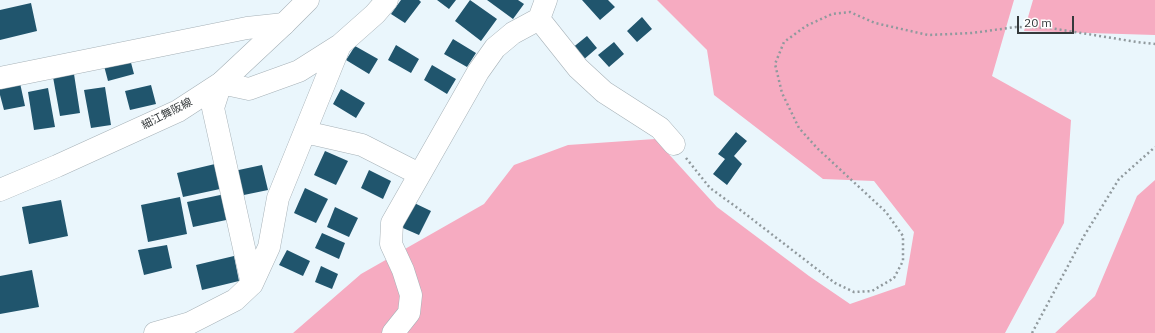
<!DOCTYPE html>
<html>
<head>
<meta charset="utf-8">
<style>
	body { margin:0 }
	#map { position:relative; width:1155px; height:333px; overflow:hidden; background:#eaf6fc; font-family:"IBM Plex Sans",sans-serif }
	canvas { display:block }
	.scale { position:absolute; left:1017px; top:16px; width:57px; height:18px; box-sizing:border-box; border:2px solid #353a3c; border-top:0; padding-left:5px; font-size:12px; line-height:14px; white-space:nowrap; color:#353a3c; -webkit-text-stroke:3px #fff; paint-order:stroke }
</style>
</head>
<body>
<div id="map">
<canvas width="1155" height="333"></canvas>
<div class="scale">20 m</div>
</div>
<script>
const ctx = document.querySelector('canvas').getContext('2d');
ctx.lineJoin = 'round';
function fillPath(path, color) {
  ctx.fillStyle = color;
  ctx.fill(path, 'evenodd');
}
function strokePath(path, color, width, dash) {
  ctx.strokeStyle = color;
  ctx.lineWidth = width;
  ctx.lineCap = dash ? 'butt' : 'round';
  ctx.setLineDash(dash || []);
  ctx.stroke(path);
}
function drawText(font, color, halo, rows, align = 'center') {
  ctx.font = font + ' "IBM Plex Sans","Noto Sans JP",sans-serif';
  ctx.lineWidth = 4;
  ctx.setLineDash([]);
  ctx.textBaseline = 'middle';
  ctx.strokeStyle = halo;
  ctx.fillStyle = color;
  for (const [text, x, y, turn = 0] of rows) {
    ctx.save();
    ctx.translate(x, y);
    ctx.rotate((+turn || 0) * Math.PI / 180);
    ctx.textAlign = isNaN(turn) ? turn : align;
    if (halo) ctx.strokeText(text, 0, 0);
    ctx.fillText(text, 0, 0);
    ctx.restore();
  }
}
fillPath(new Path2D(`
	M657 0H1014L992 76 1071 120 1064 223 1005 333H293L361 274 484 204 514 165 568 145 655 139 717 207 809 276 850 304 905 285 914 232 874 181 823 179 714 95 707 50Z
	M1033 0H1155V35L1024 31Z
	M1155 180V333H1055L1095 296 1137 196Z`), '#f6abc1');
fillPath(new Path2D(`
	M401 0H419L421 2 405 23 391 14Z
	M437 0H456L449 9Z
	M470 0 497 19 481 41 455 21Z
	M487 0H518L524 4 513 19Z
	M582 0H608L615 7 600 20Z
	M31 3 37 31 0 40V10Z
	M642 17 652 29 637 42 627 31Z
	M587 36 597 48 582 61 571 49Z
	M453 39 476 53 467 67 444 54Z
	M614 42 624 54 609 67 598 55Z
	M396 45 419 59 411 73 388 60Z
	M355 46 378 59 369 74 346 60Z
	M129 55 134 74 108 81 103 62Z
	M432 65 456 79 447 94 424 80Z
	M74 74 80 113 60 116 53 77Z
	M20 83 25 106 4 110 0 95V87Z
	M151 85 156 104 130 110 125 91Z
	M105 87 111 125 91 128 84 90Z
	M48 88 55 127 34 130 28 92Z
	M341 89 365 103 356 118 333 104Z
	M736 132 747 141 734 156 742 164 727 185 713 174 725 159 718 154Z
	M325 151 348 161 336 185 314 175Z
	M215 164 220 189 183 197 177 173Z
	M262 165 268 190 239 196 234 171Z
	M369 170 391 181 383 199 361 188Z
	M305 188 328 199 316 223 294 213Z
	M225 194 231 219 193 227 187 202Z
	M180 197 187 234 148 242 141 205Z
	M61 200 68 236 29 244 22 207Z
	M408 200 431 211 419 235 396 225Z
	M335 207 358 218 349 237 327 227Z
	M322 233 345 243 339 259 315 248Z
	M167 245 172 268 144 275 138 250Z
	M287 250 310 261 303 276 279 265Z
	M234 256 239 281 202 290 196 265Z
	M321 266 338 274 332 289 315 282Z
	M32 270 39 307 0 314V276Z`), '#20556d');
const minor = new Path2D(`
	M539 19 546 0
	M0 78 247 28 284 24
	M305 132 362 145 419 174
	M252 284 213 108 221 83 249 89 299 71 340 45 375 14 387 0
	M155 333 190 323 235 300 252 284 269 247 278 198 340 45
	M393 333 409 313 411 295 403 270 391 244 392 223 478 72 495 48 513 33 539 19 578 68 604 92 660 128 674 144`);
const major = new Path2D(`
	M0 190 57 166 178 111 221 83 284 24 308 0`);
strokePath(minor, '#a6b1b7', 23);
strokePath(major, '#a6b1b7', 23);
strokePath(new Path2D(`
	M686 158 710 188 739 209 835 283 854 292 872 291 894 278 903 261V236L886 212 817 148 799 128 782 93 775 64 784 42 806 26 832 14 850 12 875 23 928 35 972 33 1016 27 1050 28 1137 42 1155 44
	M1032 333 1084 236 1119 179 1155 147`), '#90999d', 2.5, [2, 3]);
strokePath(minor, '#fff', 22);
strokePath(major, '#fff', 22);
drawText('11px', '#353a3c', '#fff', [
	["細江舞阪線",167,114,-27]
]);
</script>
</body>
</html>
